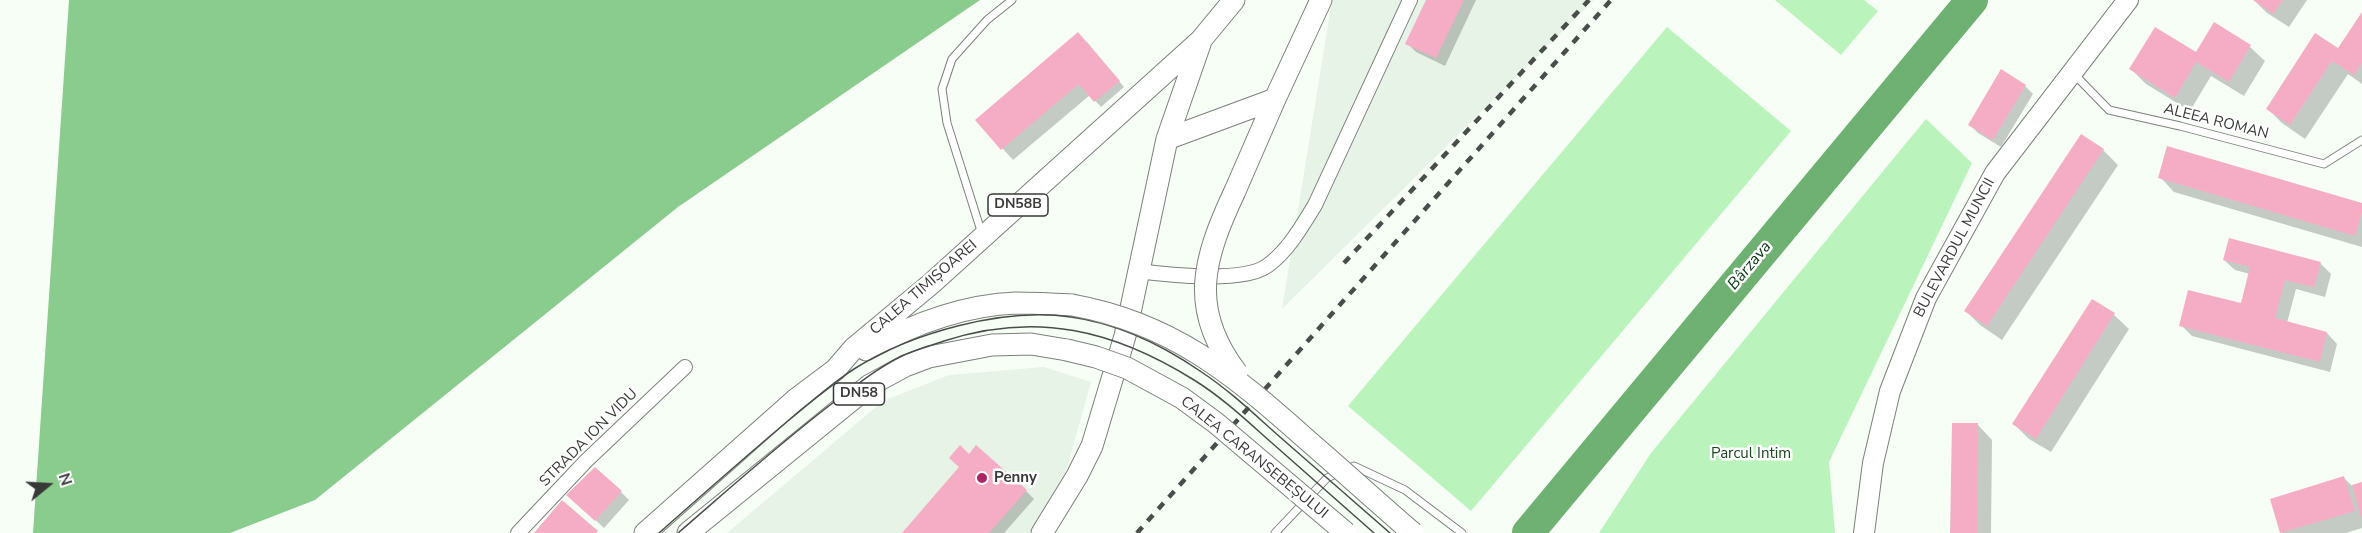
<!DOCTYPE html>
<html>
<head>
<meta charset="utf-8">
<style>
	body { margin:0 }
	#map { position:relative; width:2362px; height:533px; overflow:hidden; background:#f6fef6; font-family:"Nunito Sans",sans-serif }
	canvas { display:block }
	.north { position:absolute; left:18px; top:455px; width:60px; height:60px; -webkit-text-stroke:4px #fff; paint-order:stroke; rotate:72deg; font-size:16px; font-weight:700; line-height:24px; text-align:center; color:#373a37 }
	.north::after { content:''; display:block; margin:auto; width:21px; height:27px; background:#373a37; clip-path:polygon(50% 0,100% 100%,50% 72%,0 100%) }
</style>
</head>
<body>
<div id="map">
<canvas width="2362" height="533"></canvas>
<div class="north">N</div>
</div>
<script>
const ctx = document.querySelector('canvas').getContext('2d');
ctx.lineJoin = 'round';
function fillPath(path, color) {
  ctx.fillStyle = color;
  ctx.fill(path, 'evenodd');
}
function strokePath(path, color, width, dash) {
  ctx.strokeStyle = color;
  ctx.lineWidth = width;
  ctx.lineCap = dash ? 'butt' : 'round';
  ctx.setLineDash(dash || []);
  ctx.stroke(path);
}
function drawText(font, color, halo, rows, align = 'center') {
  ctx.font = font + ' "Nunito Sans",sans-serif';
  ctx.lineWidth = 5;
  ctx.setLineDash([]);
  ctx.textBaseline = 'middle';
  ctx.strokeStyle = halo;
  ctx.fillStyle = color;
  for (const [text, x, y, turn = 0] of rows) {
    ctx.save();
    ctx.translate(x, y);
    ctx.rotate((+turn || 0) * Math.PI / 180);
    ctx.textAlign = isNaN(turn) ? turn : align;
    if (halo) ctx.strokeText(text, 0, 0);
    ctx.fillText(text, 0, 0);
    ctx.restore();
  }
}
fillPath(new Path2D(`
	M1332 0H1594L1282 309Z
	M1044 367 1091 382 1067 468 1055 497 1040 523 1031 533H727L883 401 949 375Z`), '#e6f3e6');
fillPath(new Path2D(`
	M1775 0H1864L1878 11 1841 55Z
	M1667 27 1791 131 1471 511 1348 406Z
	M1926 119 1972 163 1829 462 1835 533H1599L1651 453Z`), '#bbf3bd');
fillPath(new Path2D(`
	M69 0H980L678 207 315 500 230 533H33Z`), '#89cc8d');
fillPath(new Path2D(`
	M1428 0H1476L1445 66 1416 52 1407 43Z
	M2254 0H2307L2289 27 2267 13Z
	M2362 14V84L2348 74 2305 139 2282 123 2268 109 2338 50Z
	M2215 25 2250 47 2265 61 2244 96 2211 76 2190 111 2146 84 2131 69 2196 54Z
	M1087 42 1124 87 1101 107 1090 95 1013 160 977 120Z
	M2025 86 2033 94 2001 147 1978 133 1970 125Z
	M2103 150 2118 165 2002 340 1980 325 1966 311Z
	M2160 177 2362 204V247L2174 192Z
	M2224 260 2320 263 2331 274 2325 297 2296 289 2287 323 2327 333 2337 344 2330 372 2192 336 2181 325 2242 305 2250 274 2235 270Z
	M2093 301 2114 315 2129 329 2051 452 2029 439 2014 424Z
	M1978 425 1992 440 1991 533H1952Z
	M2344 478 2352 486 2362 483V528L2346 533H2282L2272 500Z
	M1026 491 1034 499 1004 533H904Z
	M621 492 629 500 604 528 577 503Z`), '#0003');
strokePath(new Path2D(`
	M1528 533 1972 0`), '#6fb073', 32);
fillPath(new Path2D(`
	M1426 0H1464L1436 58 1405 44Z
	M2253 0H2283L2273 14Z
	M2362 12V63L2354 75 2332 61 2290 125 2266 109 2315 33 2338 48Z
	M2214 22 2251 45 2229 82 2196 62 2175 98 2129 69 2155 27 2196 52Z
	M1078 32 1120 81 1094 102 1079 84 1001 150 975 120Z
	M2001 69 2026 85 1993 140 1968 125Z
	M2081 134 2104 149 1987 326 1964 311Z
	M2167 146 2362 203V212L2355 236 2158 178Z
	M2229 238 2321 262 2314 287 2285 280 2275 318 2327 332 2320 362 2179 326 2188 290 2241 303 2250 267 2223 260Z
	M2092 299 2115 313 2036 439 2012 424Z
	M1952 423H1978L1977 533H1950Z
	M960 445 969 454 976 445 1027 490 989 533H902L959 467 949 458Z
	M595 467 622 491 595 521 566 495Z
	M2344 476 2355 511 2280 533 2270 499Z
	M2362 482V517H2361L2352 485Z
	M562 500 598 531 596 533H534Z`), '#f5adc5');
const lane = new Path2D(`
	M2074 74 2109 110 2180 126 2324 164 2362 140
	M982 234 947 123 942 89 952 59 987 20 1012 0
	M1275 533 1327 478 1354 466 1405 490 1462 533`);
const street = new Path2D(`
	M1138 271C1168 275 1243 283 1267 266 1288 251 1302 226 1315 205L1410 0
	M518 533 586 461 685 367`);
const secondary = new Path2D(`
	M1864 533 1873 463 1890 391 1926 298 1995 173 2128 0`);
const primary = new Path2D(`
	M1167 139 1275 99 1321 0
	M1235 191 1275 99
	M866 350C911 325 964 305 1016 303 1035 303 1054 304 1072 305
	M645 533 795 400 835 370 854 348 932 283 1201 40 1234 0
	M688 533 870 385 905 366 929 357 992 345 1031 344 1067 350
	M1042 533 1077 476 1092 446 1125 336 1167 139 1200 44`);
strokePath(lane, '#7b817b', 9);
strokePath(street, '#7b817b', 16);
strokePath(secondary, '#7b817b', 22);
strokePath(primary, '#7b817b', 23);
strokePath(lane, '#fff', 7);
strokePath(street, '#fff', 14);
strokePath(secondary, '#fff', 20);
strokePath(primary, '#fff', 21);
strokePath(new Path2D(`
	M659 533C702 495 745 457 789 420 810 403 831 384 854 369 911 333 1003 307 1071 317 1116 323 1162 345 1200 371 1229 390 1254 414 1280 437 1317 469 1353 501 1390 533
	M678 533C729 489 780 443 834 402 856 386 877 368 902 356 915 350 930 346 944 341 1036 311 1114 330 1194 380 1223 398 1247 421 1272 443 1306 473 1340 503 1374 533`), '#4a4e4a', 1.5);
strokePath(new Path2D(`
	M1344 263 1589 0
	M1137 533 1611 0`), '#4a4e4a', 4.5, [8, 8]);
const primaryBridge = new Path2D(`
	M1235 191C1203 259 1188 309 1237 373
	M1072 305C1172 323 1233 374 1306 439 1342 470 1377 502 1413 533
	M1067 350 1096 357 1127 368 1182 398 1216 423 1346 533`);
strokePath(primaryBridge, '#7b817b', 23, []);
strokePath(primaryBridge, '#fff', 21);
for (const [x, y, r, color] of [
	[982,478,6,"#ad2363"]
]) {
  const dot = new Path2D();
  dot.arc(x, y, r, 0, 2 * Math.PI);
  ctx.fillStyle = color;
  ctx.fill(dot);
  strokePath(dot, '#fff', 2);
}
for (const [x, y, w] of [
	[1018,205,60],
	[859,394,51]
]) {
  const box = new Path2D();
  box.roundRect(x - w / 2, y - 11, w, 22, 4.5);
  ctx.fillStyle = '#fff';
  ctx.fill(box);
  strokePath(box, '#373a37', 1.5);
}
drawText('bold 14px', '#373a37', null, [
	["DN58B",1018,205],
	["DN58",859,394]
]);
drawText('15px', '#373a37', '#fff', [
	["ALEEA ROMAN",2216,122,14],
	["BULEVARDUL MUNCII",1955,248,-62],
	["CALEA TIMIȘOAREI",924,288,-41],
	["STRADA ION VIDU",589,438,-45],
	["CALEA CARANSEBEȘULUI",1254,458,39]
]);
drawText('15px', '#19471e', '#fff', [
	["Parcul Intim",1751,454]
]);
drawText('bold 15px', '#373a37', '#fff', [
	["Penny",994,478]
], 'left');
drawText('italic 16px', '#03350c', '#fff', [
	["Bârzava",1750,266,-50]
]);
</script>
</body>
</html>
